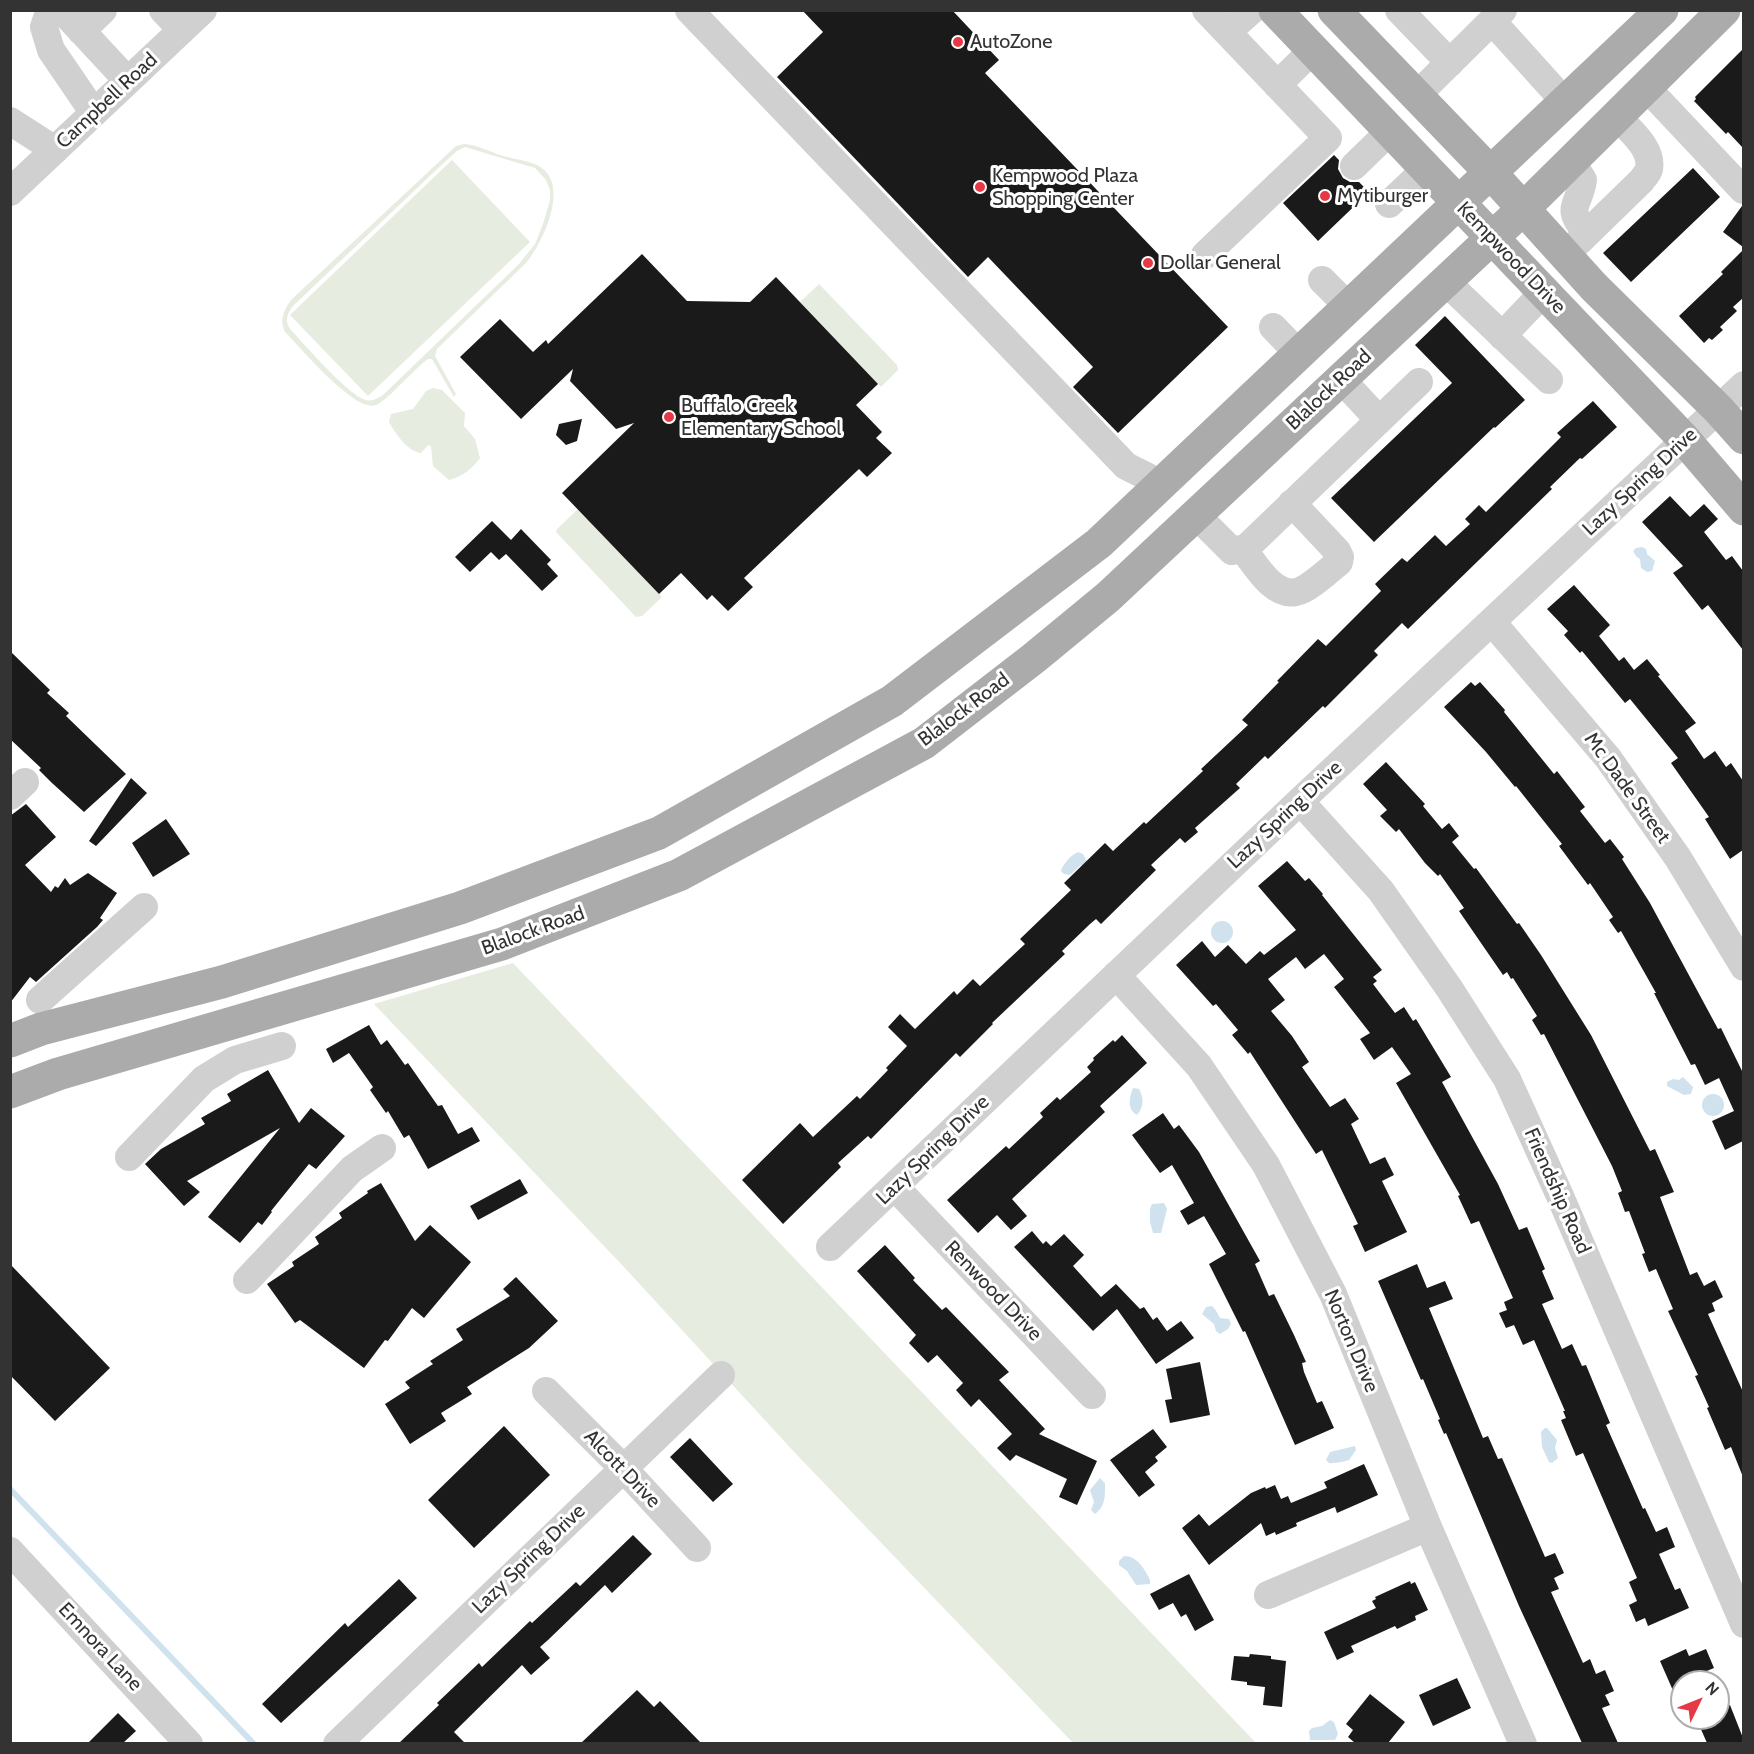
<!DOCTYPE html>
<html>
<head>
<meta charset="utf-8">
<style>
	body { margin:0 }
	#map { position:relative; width:1754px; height:1754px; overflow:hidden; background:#fff; font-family:Cabin,sans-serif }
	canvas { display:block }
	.frame { position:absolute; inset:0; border:12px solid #333; pointer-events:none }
	.north { position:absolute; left:1670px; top:1670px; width:60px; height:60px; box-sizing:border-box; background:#fff; border:2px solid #adadad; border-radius:50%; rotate:47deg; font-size:16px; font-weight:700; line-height:24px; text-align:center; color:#333 }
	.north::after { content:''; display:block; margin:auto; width:21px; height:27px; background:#e63946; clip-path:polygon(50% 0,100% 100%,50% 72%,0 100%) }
</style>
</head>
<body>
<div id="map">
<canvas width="1754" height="1754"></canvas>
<div class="frame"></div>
<div class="north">N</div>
</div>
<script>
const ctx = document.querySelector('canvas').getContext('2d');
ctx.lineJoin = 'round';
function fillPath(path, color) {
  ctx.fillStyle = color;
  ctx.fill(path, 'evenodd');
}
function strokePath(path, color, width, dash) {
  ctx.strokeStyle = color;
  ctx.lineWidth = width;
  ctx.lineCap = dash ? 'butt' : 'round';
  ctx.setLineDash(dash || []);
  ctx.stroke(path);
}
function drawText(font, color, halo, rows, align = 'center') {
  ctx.font = font + ' Cabin,sans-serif';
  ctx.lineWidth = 6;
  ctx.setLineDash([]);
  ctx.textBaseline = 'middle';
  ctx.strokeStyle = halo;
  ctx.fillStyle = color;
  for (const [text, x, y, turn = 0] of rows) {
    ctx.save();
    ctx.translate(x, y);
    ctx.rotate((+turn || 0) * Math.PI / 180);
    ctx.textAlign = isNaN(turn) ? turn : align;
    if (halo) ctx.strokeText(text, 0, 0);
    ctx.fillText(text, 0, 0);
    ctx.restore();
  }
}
fillPath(new Path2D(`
	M464 144C479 145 490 152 503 156 516 160 532 160 543 169 568 189 543 242 527 262L437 349 435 356 456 394 454 397 432 359H428C415 368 388 400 376 405 355 413 301 348 285 332 279 320 284 310 291 300L456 146ZM465 147 535 168 546 180 550 190V200L543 224 535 244 519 264 383 395C377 398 373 402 366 400 349 396 305 345 291 330 284 321 287 314 293 306L435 171 457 151Z
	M452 160 530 242 368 396 290 315Z
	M819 284 897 365 898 370 881 387 800 302Z
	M433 388 442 390 465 413 464 426 475 439 480 458C473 468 462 477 449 480L433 466 431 446 428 445 421 453C407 451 396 434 389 422L391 414 413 409 426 391Z
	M578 509 662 597 642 616 636 617 556 532 557 529Z
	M513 963 1256 1743H1073L797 1455 623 1266 374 1004Z`), '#e6ecdf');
fillPath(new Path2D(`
	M1642 547 1646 549 1647 554 1655 561 1652 571 1647 572 1641 568 1640 559 1636 556 1633 551 1636 548Z
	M1078 852 1083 854 1087 862 1085 869 1081 865 1070 875 1064 874 1061 871C1062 865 1072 854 1078 852Z
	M1211 932a11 11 0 1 1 22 0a11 11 0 1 1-22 0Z
	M1683 1077 1693 1087 1691 1094 1684 1095 1667 1086V1082L1673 1079 1679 1080Z
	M1133 1088 1139 1089C1144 1098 1144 1107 1137 1115 1127 1109 1129 1098 1133 1088Z
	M1702 1105a11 11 0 1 1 22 0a11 11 0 1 1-22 0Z
	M1164 1203 1167 1209 1161 1233H1153L1150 1222V1209L1152 1204Z
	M1212 1306 1215 1309 1220 1318 1229 1319 1231 1324 1228 1329 1220 1334 1216 1331 1214 1324 1202 1314 1206 1307Z
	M1545 1428H1547L1557 1440 1555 1448 1558 1458 1552 1463 1549 1462 1542 1447 1541 1432Z
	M1355 1446 1356 1450 1349 1460C1347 1461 1332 1464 1329 1463L1326 1460 1330 1452Z
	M1100 1478 1105 1483C1105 1495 1106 1506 1095 1514L1091 1510 1094 1502 1090 1490Z
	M1124 1556C1138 1556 1145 1570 1150 1580V1584L1136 1585 1127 1571 1119 1565V1561Z
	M1330 1720 1334 1722 1338 1734 1335 1740H1310L1309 1731 1312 1728 1322 1726Z`), '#cfe2ee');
strokePath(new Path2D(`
	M10 1489 254 1744`), '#cfe2ee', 6);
fillPath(new Path2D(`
	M802 10H952L999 60 985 73 1228 327 1118 433 1073 387 1093 367 988 257 968 277 777 77 823 32Z
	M1743 49V148L1728 132 1726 134 1694 101 1696 99 1695 97Z
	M1334 155 1339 160 1338 169 1343 178 1350 182H1359L1369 192 1318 241 1283 203Z
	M1693 168 1720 197 1631 282 1603 253Z
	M1742 206H1743V247L1723 232Z
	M1743 250V298L1733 307 1737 311 1720 327 1723 330 1712 340 1709 338 1704 343 1679 316 1723 274 1721 272Z
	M642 254 687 301 750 302 776 277 878 384 856 405 882 432 876 438 892 453 867 477 859 469 744 578 753 587 728 611 712 595 707 600 681 573 659 594 562 493 634 423 616 429 570 381 573 369 521 419 460 357 500 319 533 352 546 340 548 344Z
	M1445 316 1525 400 1495 428 1494 427 1374 542 1331 498 1452 383 1415 345Z
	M1593 401 1617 427 1582 459 1580 458 1550 487 1552 489 1408 629 1402 623 1374 651 1378 655 1325 708 1323 706 1268 759 1265 756 1236 784 1240 788 1195 828 1198 832 1185 843 1180 838 1151 865 1156 870 1101 924 1096 919 1090 924 1062 951 1065 954 992 1023 993 1024 960 1057 956 1053 871 1139 868 1136 838 1163 841 1167 783 1224 742 1180 800 1123 813 1137 857 1096 860 1099 888 1070 886 1068 907 1046 888 1027 900 1014 915 1029 954 991 957 995 973 979 980 986 1025 944 1020 939 1071 890 1064 883 1105 843 1113 851 1144 822 1146 824 1203 771 1201 769 1248 725 1242 720 1279 682 1277 681 1318 639 1326 646 1381 591 1375 584 1402 558 1407 562 1435 535 1446 546 1470 524 1465 519 1479 505 1486 512 1561 437 1557 433Z
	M582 419 577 441 566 445 556 435 559 424Z
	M1670 496 1690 517 1704 504 1718 519 1704 532 1726 560 1732 556 1743 571V650L1708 605 1702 610 1673 573 1683 566 1642 522Z
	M492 521 511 540 521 529 551 560 547 564 558 576 542 591 506 554 499 560 491 552 470 572 455 557Z
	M1574 585 1610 625 1599 636 1619 661 1624 657 1634 670 1647 659 1660 675 1658 676 1696 723 1685 731 1704 759 1715 751 1726 767 1731 763 1743 781V850L1730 859 1705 819 1709 817 1671 763 1678 758 1630 699 1625 703 1582 651 1580 653 1564 635 1568 631 1547 609Z
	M10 651 50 690 47 693 69 713 66 716 126 774 84 812 52 783 39 770 41 768 10 739Z
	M1471 682 1475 686 1480 682 1505 710 1504 712 1554 774 1557 771 1585 807 1580 811 1605 843 1610 839 1624 857 1622 859 1650 903 1718 1029 1721 1028 1743 1073V1141L1725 1150 1712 1121 1734 1111 1719 1078 1705 1085 1695 1064 1691 1065 1654 993H1656L1621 931 1618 933 1609 920 1613 917 1590 883 1588 885 1559 846 1562 844 1516 786 1515 787 1486 752 1444 707Z
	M1386 762 1425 804 1423 806 1442 829 1449 823 1459 836 1452 842 1474 869 1476 868 1517 924 1519 923 1541 955 1591 1035 1650 1151 1655 1149 1674 1192 1660 1197 1690 1275 1697 1272 1704 1286 1715 1280 1723 1297 1712 1303 1715 1311 1708 1314 1743 1392V1477L1731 1447 1725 1450 1707 1408 1709 1407 1695 1376 1698 1375 1668 1311 1673 1309 1656 1269 1649 1272 1642 1254 1645 1253 1629 1211 1625 1212 1618 1193 1622 1191 1612 1166 1544 1034 1541 1035 1532 1020 1537 1016 1513 978 1511 979 1507 972 1503 975 1459 911 1464 908 1440 874 1438 876 1425 863 1399 829 1396 832 1380 816 1387 810 1363 784Z
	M131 778 147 793 96 846 89 841Z
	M26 804 56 837 25 865 51 892 55 886 58 888 65 878 70 885 88 873 117 893 100 918 103 920 97 927 36 982 30 977 10 1003V816Z
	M166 819 190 854 153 877 132 843Z
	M1287 861 1305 881 1309 878 1323 894 1322 895 1382 970 1373 977 1377 981 1373 984 1395 1013 1404 1007 1413 1021 1416 1019 1451 1077 1442 1082 1498 1184 1519 1230 1527 1227 1545 1269 1542 1271 1554 1299 1542 1304 1562 1349 1572 1344 1582 1366 1586 1365 1610 1423 1606 1425 1643 1509 1645 1508 1656 1532 1667 1527 1675 1547 1659 1554 1675 1590 1680 1588 1689 1608 1648 1626 1645 1618 1636 1622 1629 1605 1637 1601 1629 1582 1637 1578 1583 1453 1576 1456 1561 1420 1566 1418 1563 1411H1565L1534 1340 1523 1345 1514 1325 1506 1328 1499 1313 1507 1310 1504 1302 1513 1298 1479 1221 1471 1224 1458 1196 1460 1195 1396 1083 1411 1074 1392 1047 1374 1060 1360 1039 1370 1033 1334 987 1344 979 1324 954 1305 969 1296 957 1268 979 1285 1000 1271 1011 1292 1036 1309 1062 1302 1067 1330 1107 1345 1098 1359 1119 1351 1124 1370 1164 1385 1157 1394 1175 1382 1181 1407 1232 1365 1252 1353 1226 1358 1224 1322 1150 1316 1154 1250 1052 1248 1054 1232 1035 1238 1030 1216 1004 1213 1006 1176 965 1202 941 1215 957 1228 945 1246 964 1260 951 1264 955 1296 930 1258 886Z
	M369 1025 381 1045 387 1040 405 1065 408 1063 438 1106 442 1105 458 1134 472 1127 480 1141 428 1169 409 1135 404 1138 388 1111 386 1113 370 1090 373 1087 349 1053 333 1063 326 1049Z
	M1122 1035 1147 1063 1100 1106 1105 1112 1012 1199 1027 1216 1011 1230 997 1215 978 1233 947 1200 1006 1146 1009 1149 1043 1117 1040 1113 1057 1097 1060 1100 1091 1072 1087 1067 1094 1060 1093 1058 1113 1040 1115 1042Z
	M268 1070 299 1123 311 1108 345 1136 316 1169 309 1164 271 1211 272 1212 262 1225 258 1222 240 1243 208 1217 280 1128 187 1181 200 1192 184 1206 145 1164 161 1149 205 1124 201 1118 231 1101 227 1094Z
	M1163 1113 1174 1129 1179 1125 1199 1152 1260 1261 1255 1264 1269 1296 1274 1294 1294 1335 1306 1362 1302 1363 1304 1372 1317 1403 1322 1401 1334 1428 1295 1445 1245 1331 1243 1332 1209 1264 1226 1254 1204 1216 1188 1225 1180 1211 1194 1203 1172 1165 1160 1173 1132 1135Z
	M520 1179 528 1193 478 1220 470 1206Z
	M381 1183 415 1241 430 1225 471 1262 424 1318 412 1308 388 1341 385 1340 364 1368 300 1320 295 1323 267 1284 294 1266 292 1262 319 1244 315 1237 342 1218 339 1213 368 1193 367 1191Z
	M1032 1231 1043 1244 1046 1241 1051 1246 1064 1234 1084 1255 1073 1266 1101 1297 1116 1284 1140 1309 1144 1307 1153 1320 1157 1317 1167 1331 1181 1321 1194 1338 1156 1364 1117 1309 1093 1331 1014 1247Z
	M885 1245 915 1278 913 1280 942 1310 946 1307 1009 1372 999 1380 1045 1429 1039 1434 1097 1461 1077 1505 1059 1497 1067 1479 1016 1455 1010 1461 997 1448 1012 1434 979 1399 971 1407 956 1390 963 1383 937 1355 928 1363 909 1343 916 1335 857 1271Z
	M10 1264 110 1368 55 1421 10 1375Z
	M1417 1264 1427 1288 1445 1281 1453 1299 1429 1308 1483 1438 1488 1436 1498 1459 1502 1458 1545 1557 1555 1553 1564 1573 1554 1578 1559 1589 1551 1592 1583 1663 1590 1659 1596 1674 1605 1670 1614 1691 1605 1695 1610 1705 1602 1708 1618 1743H1582L1519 1606 1446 1433 1444 1434 1438 1420 1440 1419 1423 1379 1421 1380 1378 1281Z
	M516 1277 558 1321 529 1348 467 1387 472 1394 441 1413 446 1421 410 1444 385 1404 410 1388 405 1382 433 1364 430 1361 463 1340 456 1329 510 1296 503 1289Z
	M1200 1362 1210 1415 1170 1423 1165 1400 1172 1399 1166 1369Z
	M504 1426 550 1475 474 1548 428 1500Z
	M1153 1429 1167 1447 1155 1457 1158 1461 1145 1472 1155 1485 1139 1497 1110 1460Z
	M690 1438 733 1484 713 1502 670 1457Z
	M1364 1464 1378 1495 1337 1513 1335 1507 1296 1523 1297 1526 1276 1535 1275 1532 1266 1536 1261 1523 1209 1565 1182 1528 1199 1514 1209 1526 1251 1493 1265 1487 1266 1489 1275 1485 1281 1499 1288 1496 1291 1503 1327 1488 1324 1482Z
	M633 1535 652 1554 612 1593 605 1585 548 1640 540 1647 550 1658 531 1675 522 1665 454 1732 465 1743H399L439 1705 437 1703 479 1663 482 1667 530 1621 532 1623 576 1582 580 1586Z
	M1189 1574 1214 1620 1195 1631 1186 1614 1181 1617 1173 1603 1159 1610 1150 1594Z
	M399 1579 417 1598 281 1723 262 1704 345 1623 348 1627Z
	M1410 1581 1411 1584 1415 1582 1428 1610 1415 1616 1416 1620 1397 1629 1395 1626 1351 1646 1354 1652 1337 1660 1324 1632 1376 1608 1372 1601 1376 1599 1375 1597Z
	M1686 1649 1689 1656 1706 1649 1714 1668 1697 1675 1700 1682H1682V1711L1660 1661Z
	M1250 1654 1271 1656V1659L1286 1661 1282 1707 1263 1705 1265 1687 1247 1685V1682L1231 1680 1234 1656 1249 1657Z
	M1457 1678 1471 1708 1433 1726 1419 1695Z
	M637 1690 654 1707 660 1701 701 1743H581Z
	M1370 1694 1405 1722 1388 1743H1355L1348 1737 1353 1730 1346 1724Z
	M1730 1705 1743 1738V1743H1707L1696 1718H1718V1710Z
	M118 1713 136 1731 123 1743H88Z`), '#1a1a1a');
strokePath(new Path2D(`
	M50 10 44 27 51 50 94 113
	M62 10 128 81
	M163 10 182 30
	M689 10 1126 466 1162 484
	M1399 10 1450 63
	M1492 21 1565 102
	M81 31 103 10
	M1227 32 1252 10
	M1277 85 1313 50
	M1646 87 1743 190
	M1416 96 1503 10
	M10 121 55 150
	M1571 161 1583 180C1579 207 1564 207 1587 233
	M1354 166 1390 131
	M10 192 203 10
	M1389 204 1426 169
	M1205 255 1328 138 1206 10
	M1565 255 1641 181C1644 177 1648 173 1649 169 1653 148 1629 130 1617 116
	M1322 280 1349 307
	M1445 281 1549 380
	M1273 327 1299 354
	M1502 336 1544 292
	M1341 379 1379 420
	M1196 515 1232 551 1246 548 1419 382
	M1243 549C1255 564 1273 597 1296 592 1308 590 1329 570 1339 562L1340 557 1337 551 1292 503
	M1492 622 1608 758 1678 858 1744 967
	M10 796 25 782
	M1300 801 1381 891 1449 988 1507 1079 1560 1196 1744 1624
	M1116 975 1199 1066 1266 1165 1333 1294 1428 1527 1523 1744
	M40 1000 144 907
	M129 1157 204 1079 235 1060 282 1046
	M895 1187 1092 1395
	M830 1247 1300 801 1744 385
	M247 1280 352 1169 382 1148
	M546 1391 623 1468 697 1548
	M10 1551 189 1744
	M1268 1595 1428 1527
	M337 1744 721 1375`), '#d0d0d0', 28);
strokePath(new Path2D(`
	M1275 10 1684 439 1744 509
	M1334 10 1490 172 1594 287 1719 410 1744 438
	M10 1041 41 1029 222 982 460 908 659 833 892 701 1099 543 1662 10
	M10 1092 58 1074 502 944 679 875 924 743 1034 658 1108 597 1523 209 1724 10`), '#ababab', 33);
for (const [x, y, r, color] of [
	[958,42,6,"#e63946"],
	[980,187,6,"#e63946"],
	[1325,196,6,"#e63946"],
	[1148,263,6,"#e63946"],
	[669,417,6,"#e63946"]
]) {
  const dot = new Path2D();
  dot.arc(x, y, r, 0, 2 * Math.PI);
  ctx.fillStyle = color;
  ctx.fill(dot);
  strokePath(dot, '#fff', 2);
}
drawText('20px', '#333', '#fff', [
	["AutoZone",970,42],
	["Kempwood Plaza",992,176],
	["Shopping Center",992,199],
	["Mytiburger",1337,196],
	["Dollar General",1160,263],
	["Buffalo Creek",681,406],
	["Elementary School",681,429]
], 'left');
drawText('20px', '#333', '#fff', [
	["Campbell Road",107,101,-43],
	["Kempwood Drive",1511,258,46],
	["Blalock Road",1329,390,-43],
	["Lazy Spring Drive",1640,482,-43],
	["Blalock Road",964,710,-37],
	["Mc Dade Street",1627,788,54],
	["Lazy Spring Drive",1285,815,-43],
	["Blalock Road",533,931,-20],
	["Lazy Spring Drive",933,1150,-44],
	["Friendship Road",1557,1191,66],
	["Renwood Drive",993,1291,46],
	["Norton Drive",1351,1341,67],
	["Alcott Drive",622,1469,46],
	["Lazy Spring Drive",529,1559,-44],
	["Emnora Lane",100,1647,47]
]);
</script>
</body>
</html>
